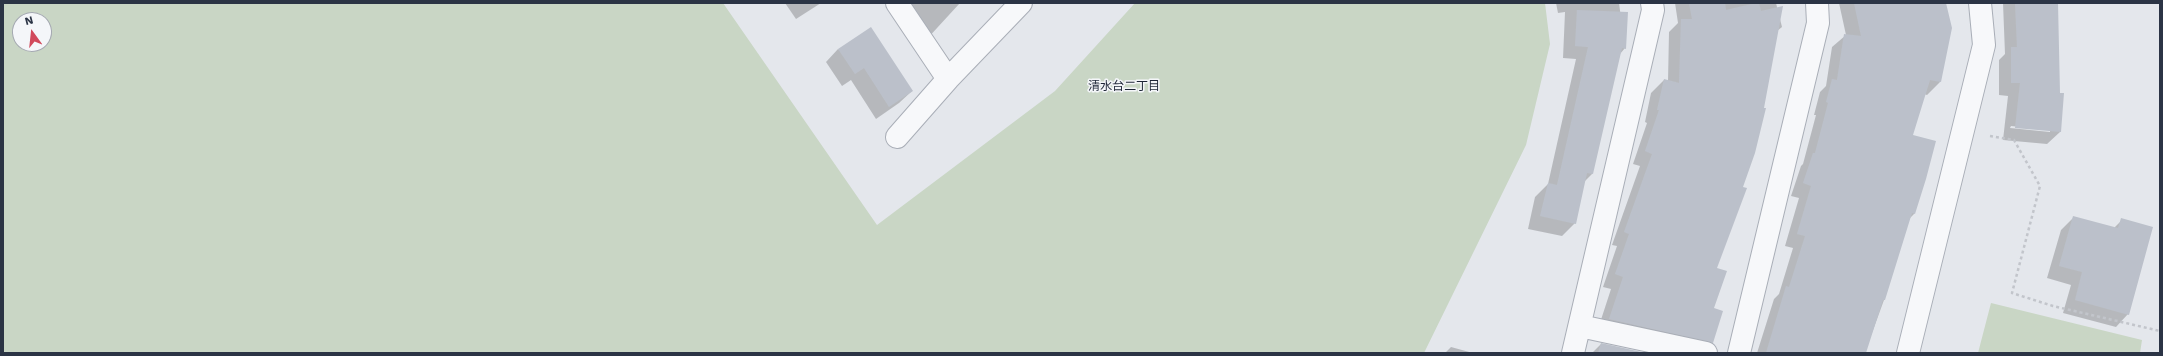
<!DOCTYPE html>
<html>
<head>
<meta charset="utf-8">
<style>
	body { margin:0 }
	#map { position:relative; width:2163px; height:356px; overflow:hidden; background:#e4e7ec; font-family:"Work Sans",sans-serif }
	canvas { display:block }
	.frame { position:absolute; inset:0; border:4px solid #2b3445; pointer-events:none }
	.north { position:absolute; left:12px; top:12px; width:40px; height:40px; box-sizing:border-box; background:#f4f6f9; border:1px solid #a4a8b1; border-radius:50%; rotate:345deg; font-size:11px; font-weight:700; line-height:16px; text-align:center; color:#2b3445 }
	.north::after { content:''; display:block; margin:auto; width:14px; height:18px; background:#d1495b; clip-path:polygon(50% 0,100% 100%,50% 72%,0 100%) }
</style>
</head>
<body>
<div id="map">
<canvas width="2163" height="356"></canvas>
<div class="frame"></div>
<div class="north">N</div>
</div>
<script>
const ctx = document.querySelector('canvas').getContext('2d');
ctx.lineJoin = 'round';
function fillPath(path, color) {
  ctx.fillStyle = color;
  ctx.fill(path, 'evenodd');
}
function strokePath(path, color, width, dash) {
  ctx.strokeStyle = color;
  ctx.lineWidth = width;
  ctx.lineCap = dash ? 'butt' : 'round';
  ctx.setLineDash(dash || []);
  ctx.stroke(path);
}
function drawText(font, color, halo, rows, align = 'center') {
  ctx.font = font + ' "Work Sans","Noto Sans JP",sans-serif';
  ctx.lineWidth = 3;
  ctx.setLineDash([]);
  ctx.textBaseline = 'middle';
  ctx.strokeStyle = halo;
  ctx.fillStyle = color;
  for (const [text, x, y, turn = 0] of rows) {
    ctx.save();
    ctx.translate(x, y);
    ctx.rotate((+turn || 0) * Math.PI / 180);
    ctx.textAlign = isNaN(turn) ? turn : align;
    if (halo) ctx.strokeText(text, 0, 0);
    ctx.fillText(text, 0, 0);
    ctx.restore();
  }
}
fillPath(new Path2D(`
	M3 3H723L877 225 1055 91 1135 3H1545L1550 44 1526 145 1424 353H3ZM20 20H44V44H20Z
	M1991 303 2142 340 2140 353H1978Z`), '#c9d6c5');
fillPath(new Path2D(`
	M785 3H821L796 19Z
	M907 3H960L926 40Z
	M1556 3H1619L1625 48 1620 54 1592 174 1584 182 1575 223 1562 236 1528 229 1535 197 1548 184 1576 59 1563 58 1565 12 1558 13Z
	M1675 3H1776L1782 27 1777 31 1716 269 1712 342 1701 353 1597 332 1611 289 1603 287 1617 246 1612 245 1640 166 1633 164 1647 123 1645 122 1651 93 1664 80 1668 81 1669 32 1678 23Z
	M1839 3H1945L1951 28 1940 82 1927 95 1924 94 1912 136 1925 179 1914 214 1909 219 1884 300 1865 352 1867 353H1757L1774 299 1779 294 1793 248 1785 246 1799 198 1791 196 1801 166 1803 164 1816 115H1814L1820 92 1826 86 1832 47 1846 35Z
	M1997 3H2056L2060 132 2047 144 2003 140 2008 96 1999 95V60L2005 54 2003 3ZM2011 126 2050 130V132L2010 128Z
	M838 49 912 91 899 103 876 119 851 80 842 86 826 62Z
	M2074 217 2114 228 2122 220 2128 314 2116 327 2063 313 2071 285 2047 278 2061 230Z
	M1601 344 1642 353H1592Z
	M1451 347 1473 353H1445Z`), '#0003');
fillPath(new Path2D(`
	M1689 3H1725L1726 10 1756 3H1759L1761 11 1783 6 1764 108H1766L1755 153 1743 187 1747 188 1717 268 1727 271 1714 308 1723 311 1713 343 1609 319 1623 277 1615 274 1629 234 1624 232 1652 154 1645 151 1659 110H1657L1664 79 1679 83 1681 19H1692Z
	M1854 3H1946L1952 28 1941 82 1930 80 1913 135 1936 141 1926 179 1915 214 1912 213 1885 300H1883L1866 353H1766L1786 286 1789 287 1805 236 1797 234 1811 186 1803 183 1813 153H1815L1828 103 1826 102 1832 79 1837 80 1844 34 1861 36Z
	M2015 3H2058L2060 93H2064L2061 132 2015 128 2020 83H2011V47H2017Z
	M1577 10 1628 12 1626 49 1622 48 1593 174 1587 173 1576 224 1540 216 1548 183 1557 185 1588 47 1575 46Z
	M871 27 913 91 889 107 864 68 855 74 838 49Z
	M2073 216 2118 228 2121 218 2153 227 2129 315 2075 300 2082 272 2059 266Z
	M1601 343 1646 353H1598Z`), '#bbc0ca');
const minor = new Path2D(`
	M948 79 1021 3
	M897 137 948 79 897 3
	M1580 326 1706 353
	M1573 353 1653 10 1652 3
	M1739 353 1818 23 1817 3
	M1908 353 1984 45 1980 3`);
strokePath(minor, '#a9aeb7', 24);
strokePath(new Path2D(`
	M1990 136 2014 140 2040 186 2012 293 2053 306 2160 331`), '#c2c5cb', 2.5, [3, 3]);
strokePath(minor, '#f7f8fa', 22);
drawText('12px', '#1d2536', '#f4f6f9', [
	["清水台二丁目",1124,86]
]);
</script>
</body>
</html>
